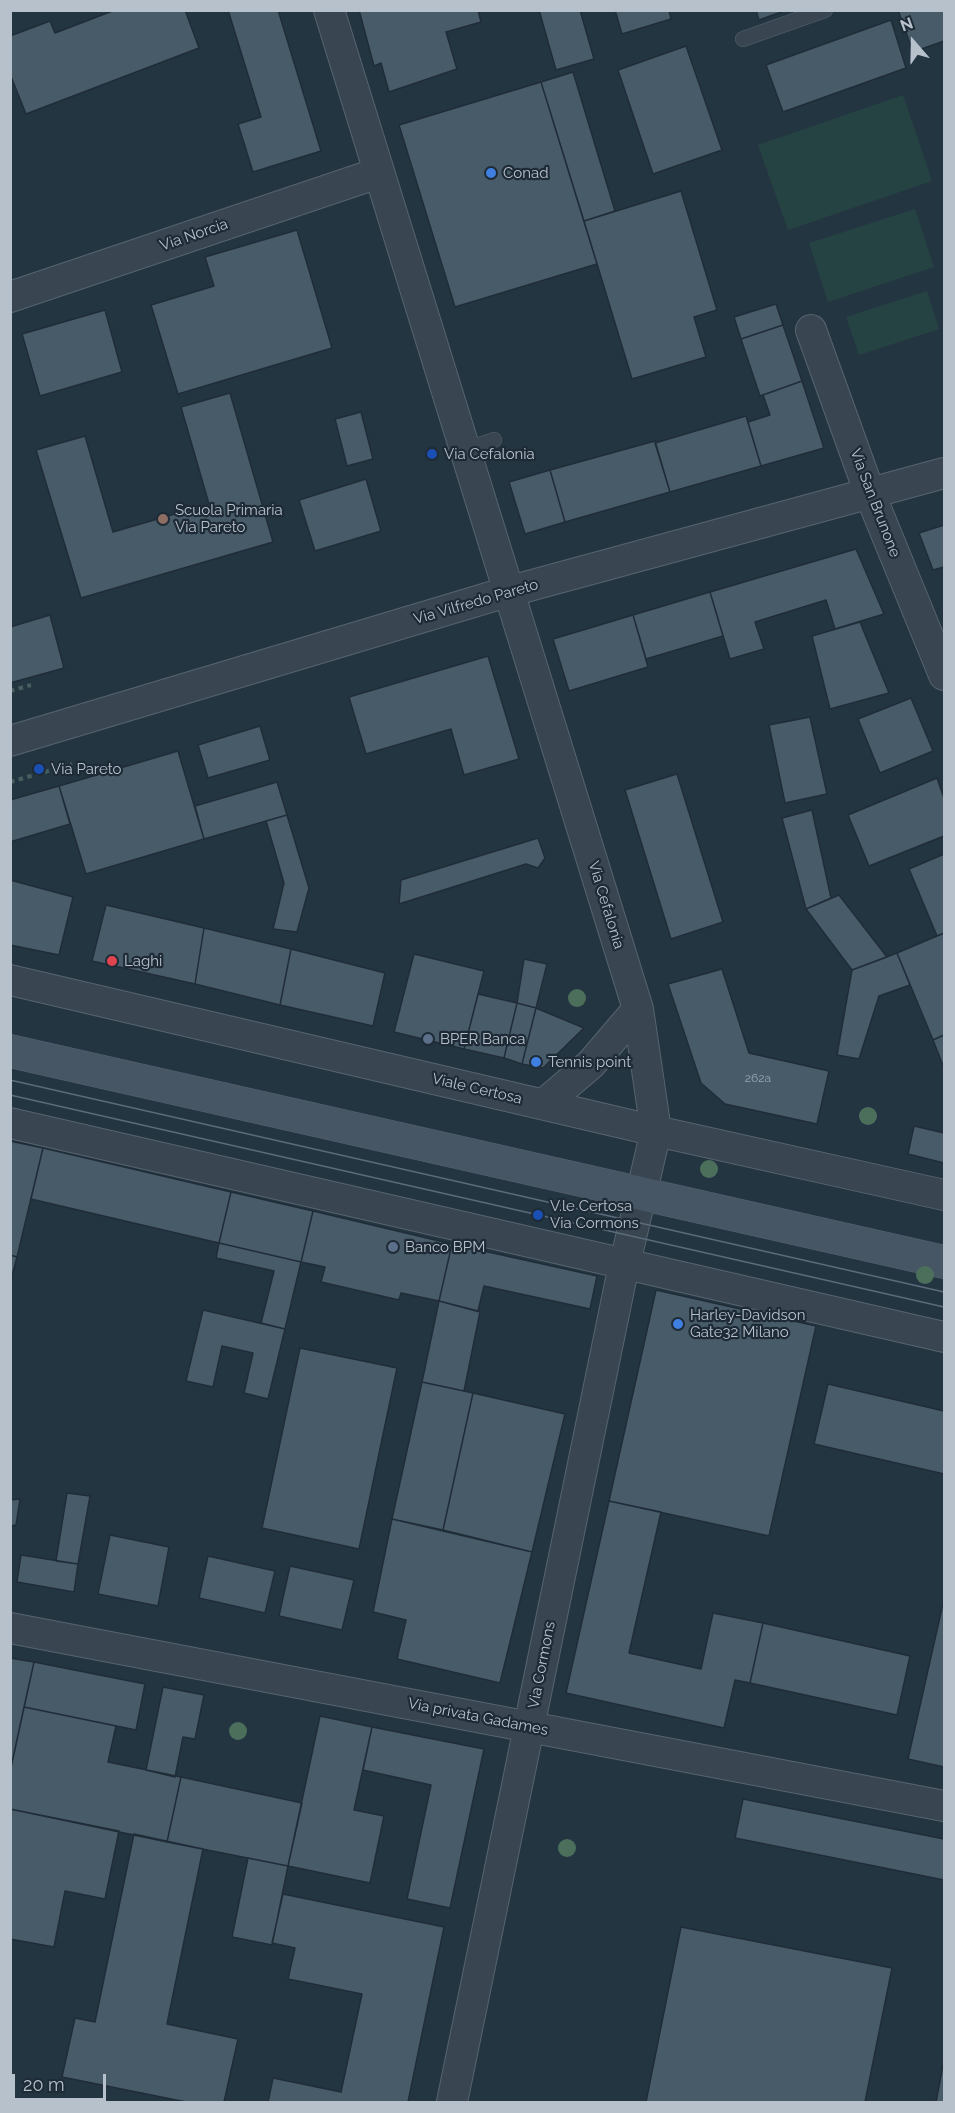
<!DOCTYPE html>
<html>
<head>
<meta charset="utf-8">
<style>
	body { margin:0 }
	#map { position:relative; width:955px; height:2113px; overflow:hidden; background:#243542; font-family:Raleway,sans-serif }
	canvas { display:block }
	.frame { position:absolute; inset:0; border:12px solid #b6c1cc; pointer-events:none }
	.north { position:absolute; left:883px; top:12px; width:60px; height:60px; -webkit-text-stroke:4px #1e2b37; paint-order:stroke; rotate:340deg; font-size:16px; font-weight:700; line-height:24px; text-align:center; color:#b6c1cc }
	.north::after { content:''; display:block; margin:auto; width:21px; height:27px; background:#b6c1cc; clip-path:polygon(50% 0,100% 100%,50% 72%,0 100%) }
	.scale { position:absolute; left:12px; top:2074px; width:94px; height:27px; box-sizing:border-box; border:3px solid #b6c1cc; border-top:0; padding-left:8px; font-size:18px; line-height:21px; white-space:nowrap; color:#b6c1cc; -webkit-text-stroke:4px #1e2b37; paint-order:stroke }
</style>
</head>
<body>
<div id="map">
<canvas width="955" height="2113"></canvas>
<div class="frame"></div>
<div class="north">N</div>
<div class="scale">20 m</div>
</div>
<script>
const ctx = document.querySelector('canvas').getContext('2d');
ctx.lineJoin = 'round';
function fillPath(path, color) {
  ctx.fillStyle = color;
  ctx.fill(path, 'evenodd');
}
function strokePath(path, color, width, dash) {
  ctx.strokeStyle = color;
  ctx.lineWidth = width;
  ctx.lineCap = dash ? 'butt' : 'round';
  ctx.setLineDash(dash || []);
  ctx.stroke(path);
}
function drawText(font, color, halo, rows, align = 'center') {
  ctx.font = font + ' Raleway,sans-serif';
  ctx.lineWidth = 4.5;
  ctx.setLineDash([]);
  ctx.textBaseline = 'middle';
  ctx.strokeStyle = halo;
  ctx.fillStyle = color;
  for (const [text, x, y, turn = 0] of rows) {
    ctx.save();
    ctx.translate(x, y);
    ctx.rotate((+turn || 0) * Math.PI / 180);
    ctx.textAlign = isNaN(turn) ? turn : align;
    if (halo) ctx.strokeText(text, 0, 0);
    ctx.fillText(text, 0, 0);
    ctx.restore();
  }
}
fillPath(new Path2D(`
	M903 95 932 181 788 230 758 145Z
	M915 209 934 267 828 302 809 243Z
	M927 291 939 329 859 355 846 317Z`), '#264343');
const building = new Path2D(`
	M115 10H185L199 48 26 114 10 74V36L50 21 55 33Z
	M228 10H278L321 151 253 172 238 124 261 117Z
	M359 10H478L481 22 446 32 457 69 389 92 381 63 374 66Z
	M539 10H580L594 59 556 70Z
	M615 10H669L671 19 622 34Z
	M756 10H787L759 20Z
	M898 10H944V41L913 52Z
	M891 20 906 68 783 112 766 65Z
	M686 46 722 150 653 174 618 70Z
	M573 72 615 211 584 221 541 82Z
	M541 82 597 264 455 307 399 125Z
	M681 191 717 310 694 317 706 357 632 379 584 221Z
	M297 230 332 348 178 394 151 305 214 286 205 257Z
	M776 304 783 325 741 339 734 317Z
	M105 310 122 372 40 396 22 334Z
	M783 325 802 381 760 396 741 339Z
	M802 381 824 448 761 466 748 422 770 415 763 395Z
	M230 393 273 542 81 598 36 450 85 436 113 532 209 504 181 407Z
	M361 412 373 459 347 466 335 419Z
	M746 416 761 466 670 492 655 443Z
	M655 441 670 492 565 522 550 470Z
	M550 470 565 522 525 534 509 482Z
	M366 479 381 531 315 551 299 500Z
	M944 525V567L933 570 919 533Z
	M856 549 884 614 835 629 826 600 755 622 764 649 730 659 710 592Z
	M710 592 723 636 646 659 633 615Z
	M50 615 64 668 10 683V627Z
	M633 615 648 667 569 691 553 639Z
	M860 622 889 693 830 709 812 636Z
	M488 656 519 759 464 775 451 729 366 754 349 697Z
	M911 698 933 751 880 773 858 719Z
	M810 717 827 794 785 803 769 725Z
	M260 726 270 760 208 778 198 745Z
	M178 751 204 839 86 874 59 786Z
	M677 774 723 922 671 939 625 790Z
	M937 778 944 798V836L869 866 848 815Z
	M277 782 287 815 204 839 195 806Z
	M59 786 70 824 10 842V800Z
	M812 810 831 898 806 909 782 818Z
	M287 815 309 888 297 932 273 929 284 883 266 821Z
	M538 838 545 858 538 868 526 864 399 904 401 880Z
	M944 854V933L937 936 909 869Z
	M10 880 73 897 59 955 10 945Z
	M839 895 887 957 852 970 806 909Z
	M106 905 204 928 195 984 92 961Z
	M204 928 291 949 280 1005 195 984Z
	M944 933V1035L933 1040 897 953Z
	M291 949 385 973 373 1026 280 1005Z
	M897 953 910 985 879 996 859 1059 837 1055 852 970Z
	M414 954 484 971 464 1049 394 1032Z
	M524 959 547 964 536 1008 517 1003Z
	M722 969 749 1053 829 1071 817 1124 725 1104 701 1083 668 984Z
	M478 994 517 1003 504 1058 464 1049Z
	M517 1003 536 1008 522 1064 504 1058Z
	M536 1008 584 1028 543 1068 522 1064Z
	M944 1035V1068L933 1040Z
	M914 1126 944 1133V1163L908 1154Z
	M10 1141 43 1148 17 1257 10 1255Z
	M43 1148 231 1192 219 1243 31 1199Z
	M231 1192 313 1211 301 1262 219 1243Z
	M313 1211 452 1244 439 1301 401 1293 399 1300 321 1282 325 1267 301 1262Z
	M219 1243 301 1262 285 1329 261 1323 274 1271 216 1258Z
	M452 1244 597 1276 590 1309 484 1286 478 1311 439 1301Z
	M10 1255 17 1257 10 1284Z
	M656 1290 816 1326 769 1536 609 1501Z
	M439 1301 480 1312 464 1391 422 1382Z
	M203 1310 285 1329 268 1399 244 1393 253 1353 222 1346 213 1387 186 1381Z
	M300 1348 397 1368 359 1549 262 1528Z
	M422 1382 473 1393 443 1530 392 1519Z
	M828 1384 944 1411V1474L814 1444Z
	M473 1393 565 1414 532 1552 443 1530Z
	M67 1493 90 1496 78 1564 56 1561Z
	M20 1499 16 1525 10 1526V1500Z
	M609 1501 661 1512 629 1653 701 1669 713 1613 763 1623 750 1683 735 1680 724 1728 566 1693Z
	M392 1519 532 1552 500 1683 397 1659 406 1620 373 1612Z
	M110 1535 169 1547 158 1606 98 1594Z
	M21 1555 78 1564 74 1592 17 1582Z
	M208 1556 275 1571 265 1613 199 1598Z
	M290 1566 354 1580 342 1630 279 1616Z
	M944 1599V1767L908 1759Z
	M763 1623 910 1656 897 1715 750 1683Z
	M10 1658 34 1662 10 1772Z
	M34 1662 145 1684 136 1730 24 1707Z
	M163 1687 204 1695 195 1739 183 1737 175 1777 146 1770Z
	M24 1707 116 1726 108 1762 181 1777 167 1842 10 1809V1772Z
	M320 1716 372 1727 354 1810 384 1816 370 1883 288 1866Z
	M372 1727 484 1749 450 1908 407 1899 431 1785 363 1770Z
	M181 1777 302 1803 288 1866 167 1842Z
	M743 1799 944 1839V1880L735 1838Z
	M10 1809 119 1831 105 1899 65 1891 54 1947 10 1939Z
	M134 1834 203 1849 167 2024 238 2039 224 2102H186L62 2077 75 2018 95 2022Z
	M248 1858 288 1866 272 1945 232 1937Z
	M283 1894 444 1927 408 2102H268L273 2078 341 2092 362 1994 288 1979 295 1948 272 1943Z
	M681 1927 892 1968 865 2102H646Z
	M944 2060V2102H936Z`);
fillPath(building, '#485b68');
strokePath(building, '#202d39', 1.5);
const lane = new Path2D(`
	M743 39 825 10
	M464 450 494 440`);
const street = new Path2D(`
	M329 10 638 1009 656 1131 620 1284 452 2102
	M10 297 378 173
	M811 330 870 494 944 675
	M10 741 507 592 944 473
	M10 980 656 1131 944 1195
	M544 1104 591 1064 638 1009
	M10 1123 944 1337
	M10 1628 944 1806`);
const secondary = new Path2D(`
	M10 1051 944 1262`);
strokePath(lane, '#57646f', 16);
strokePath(street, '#57646f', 32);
strokePath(secondary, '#57646f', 34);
strokePath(new Path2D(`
	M10 691 31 685
	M10 782 72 764`), '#455f5f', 4, [4.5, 4.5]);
strokePath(lane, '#394652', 15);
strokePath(street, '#394652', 30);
strokePath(secondary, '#475665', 33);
strokePath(new Path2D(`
	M10 1080 944 1292
	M10 1095 944 1307`), '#5b6b79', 1.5);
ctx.fillStyle = '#4c6f5c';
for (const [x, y] of [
	[577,998],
	[868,1116],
	[709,1169],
	[925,1275],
	[238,1731],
	[567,1848]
]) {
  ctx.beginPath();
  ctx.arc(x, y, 9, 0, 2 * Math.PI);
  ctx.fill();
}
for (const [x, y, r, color] of [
	[491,173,6,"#3f7fe0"],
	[432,454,6,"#1a4fb4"],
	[163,519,6,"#8d6e63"],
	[39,769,6,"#1a4fb4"],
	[112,961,6,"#e0444e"],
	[428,1039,6,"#5c6f8a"],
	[536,1062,6,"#3f7fe0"],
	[538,1215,6,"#1a4fb4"],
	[393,1247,6,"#5c6f8a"],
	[678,1324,6,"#3f7fe0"]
]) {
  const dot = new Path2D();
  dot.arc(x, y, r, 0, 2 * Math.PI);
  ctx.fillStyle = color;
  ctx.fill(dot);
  strokePath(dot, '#1e2b37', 2);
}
drawText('12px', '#9aa8b3', null, [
	["262a",758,1078]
]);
drawText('15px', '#b6c1cc', '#1e2b37', [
	["Conad",503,173],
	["Via Cefalonia",444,454],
	["Scuola Primaria",175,510],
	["Via Pareto",175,527],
	["Via Pareto",51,769],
	["Laghi",124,961],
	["BPER Banca",440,1039],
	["Tennis point",548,1062],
	["V.le Certosa",550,1206],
	["Via Cormons",550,1223],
	["Banco BPM",405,1247],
	["Harley-Davidson",690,1315],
	["Gate32 Milano",690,1332]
], 'left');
drawText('15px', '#b6c1cc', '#1e2b37', [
	["Via Norcia",194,235,-19],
	["Via San Brunone",875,503,69],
	["Via Vilfredo Pareto",476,602,-16],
	["Via Cefalonia",606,905,73],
	["Viale Certosa",477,1089,13],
	["Via Cormons",542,1665,-79],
	["Via privata Gadames",478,1717,11]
]);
</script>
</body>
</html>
